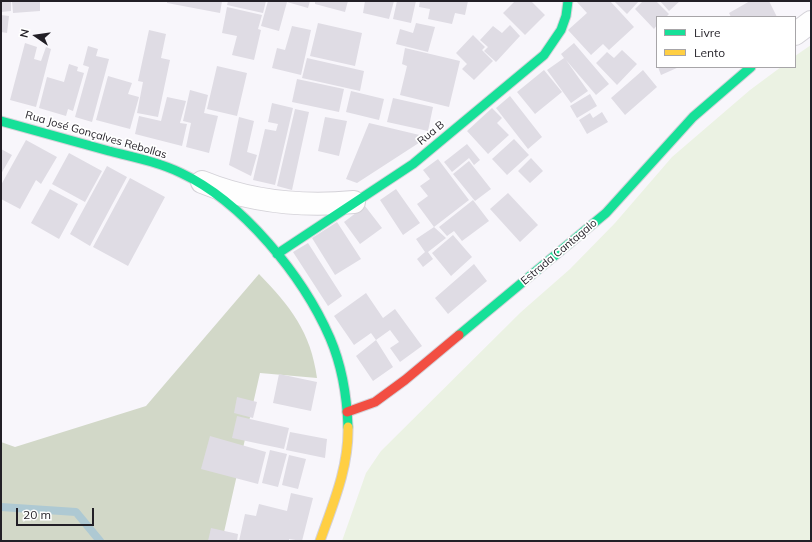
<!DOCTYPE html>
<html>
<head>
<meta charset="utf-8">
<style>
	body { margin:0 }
	#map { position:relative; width:812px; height:542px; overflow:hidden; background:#f8f6fb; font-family:Mulish,sans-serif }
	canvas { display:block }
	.frame { position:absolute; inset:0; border:2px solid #221f26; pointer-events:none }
	.legend { position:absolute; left:656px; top:16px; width:140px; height:52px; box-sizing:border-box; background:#fff; border:1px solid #a7a5a8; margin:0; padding:5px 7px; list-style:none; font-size:12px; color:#221f26 }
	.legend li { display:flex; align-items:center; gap:8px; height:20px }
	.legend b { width:20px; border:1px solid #a7a5a8 }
	.north { position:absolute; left:16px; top:16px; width:40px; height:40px; -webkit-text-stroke:3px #fff; paint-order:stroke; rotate:283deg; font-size:11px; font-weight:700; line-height:16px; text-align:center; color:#221f26 }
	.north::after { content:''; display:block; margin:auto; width:14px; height:18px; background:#221f26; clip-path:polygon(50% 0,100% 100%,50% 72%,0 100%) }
	.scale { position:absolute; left:16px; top:508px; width:78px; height:18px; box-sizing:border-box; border:2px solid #221f26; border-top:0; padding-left:5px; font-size:12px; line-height:14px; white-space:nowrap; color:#221f26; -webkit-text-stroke:3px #fff; paint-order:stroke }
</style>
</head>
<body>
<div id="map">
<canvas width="812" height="542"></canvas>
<div class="frame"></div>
<ul class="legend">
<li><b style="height:5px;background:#16e098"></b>Livre</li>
<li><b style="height:5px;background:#ffcf43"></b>Lento</li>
</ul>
<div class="north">N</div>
<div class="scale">20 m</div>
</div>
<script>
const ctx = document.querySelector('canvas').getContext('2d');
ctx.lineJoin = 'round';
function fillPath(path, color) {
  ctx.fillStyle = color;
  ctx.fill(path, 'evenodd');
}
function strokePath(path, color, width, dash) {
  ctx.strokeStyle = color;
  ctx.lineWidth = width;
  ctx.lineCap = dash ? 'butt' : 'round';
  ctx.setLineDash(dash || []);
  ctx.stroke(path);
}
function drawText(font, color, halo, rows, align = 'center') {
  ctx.font = font + ' Mulish,sans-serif';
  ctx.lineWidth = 3.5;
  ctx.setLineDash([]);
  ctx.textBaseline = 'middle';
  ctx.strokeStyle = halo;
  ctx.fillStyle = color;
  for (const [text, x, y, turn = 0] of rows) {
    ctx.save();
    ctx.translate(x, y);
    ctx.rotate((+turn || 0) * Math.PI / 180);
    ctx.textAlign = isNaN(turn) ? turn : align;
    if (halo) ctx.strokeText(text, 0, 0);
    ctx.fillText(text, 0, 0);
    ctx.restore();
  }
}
fillPath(new Path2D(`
	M811 45V541H342L366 473 381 451 521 312 570 269 615 223 672 157 750 90 781 67H795V56Z`), '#ebf2e3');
fillPath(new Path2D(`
	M259 274C290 306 311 332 317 378L260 373 222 541H1V442L15 447 146 406Z`), '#d2d8c8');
strokePath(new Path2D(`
	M1 507 76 512 100 541`), '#aec9d3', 8);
fillPath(new Path2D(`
	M1 1H11V11L1 12Z
	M12 1H40V11L13 13Z
	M167 1H222L220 13 167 3Z
	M228 1H266L263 13 227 5Z
	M268 1H310L308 8 287 2 279 31 261 26Z
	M315 1H348L345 12 315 4Z
	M365 1H394L389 19 363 13Z
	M397 1H416L411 23 393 19Z
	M420 1H468L465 15 455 13 452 24 428 19 430 9 419 7Z
	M515 1H531L545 15 525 35 503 13Z
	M576 1H610L634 27 609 50 603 44 591 55 568 30 587 13Z
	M614 1H639L627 14Z
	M643 1H656L669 14 666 17H657V25L654 29 635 9Z
	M660 1H680L669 11Z
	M750 1H769L777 17H731L729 13Z
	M227 7 262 15 258 29 261 30 254 60 232 55 237 36 222 33Z
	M1 15 9 16 7 33 1 32Z
	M318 23 362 33 355 66 310 56Z
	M416 23 435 27 428 52 396 44 400 29 413 33Z
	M510 25 520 36 496 62 484 51 488 47 480 40 493 26 502 33Z
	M292 26 311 30 301 75 272 68 277 48 285 50Z
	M149 30 166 34 161 58 170 60 158 117 137 113 143 82 138 81Z
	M473 35 485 47 482 50 493 61 474 80 462 69 467 64 456 53Z
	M25 43 37 47 34 59 41 61 46 47 51 49 36 107 10 100Z
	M574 43 609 84 596 95 566 60 588 91 571 103 547 70 564 58 561 54Z
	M88 46 98 49 96 56 109 59 92 122 75 117 89 67 83 65Z
	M405 48 460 61 449 107 400 95 407 66 402 64Z
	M622 50 637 64 617 85 596 63 607 52 614 58Z
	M307 58 364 71 360 91 302 78Z
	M69 64 78 67 77 71 84 73 73 111 68 109 66 116 39 108 47 77 64 82Z
	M217 66 247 73 237 116 207 109Z
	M658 67H679L661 75Z
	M544 70 562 92 535 114 517 92Z
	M643 70 657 87 625 115 611 98Z
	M108 76 132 83 128 94 139 97 130 129 96 120Z
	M297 79 344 89 339 112 292 102Z
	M190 90 208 95 204 113 218 116 209 153 186 147 191 123 183 121Z
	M351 91 384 99 379 120 346 112Z
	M590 94 597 106 577 118 570 106Z
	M510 96 542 137 528 149 496 108Z
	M167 97 186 101 180 123 187 124 182 146 135 134 139 116 161 121Z
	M393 98 433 107 428 131 387 122Z
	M272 103 293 108 275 185 253 180 265 129 276 131 278 124 268 122Z
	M492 108 502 118 497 123 509 135 488 154 467 131Z
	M295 109 309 112 292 190 277 186Z
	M602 112 608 122 587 134 579 120 590 113 593 118Z
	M239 117 254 121 247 152 257 155 251 176 229 165Z
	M325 117 347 121 339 156 318 151Z
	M369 123 428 137 357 183 346 179Z
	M514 139 529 155 507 175 492 159Z
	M26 140 57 157 41 184 36 180 20 209 1 199V185Z
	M467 144 480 160 474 165 469 158 452 172 444 162Z
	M1 149 12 155 1 174Z
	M69 153 102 171 85 202 52 184Z
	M531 158 543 171 530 183 518 171Z
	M438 159 469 200 434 227 417 204 428 196 420 186 430 179 423 170Z
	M469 161 491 189 475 201 453 174Z
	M107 166 127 177 90 246 70 234Z
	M130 178 165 197 128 266 93 247Z
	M50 189 78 204 59 239 31 223Z
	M396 189 420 223 403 235 380 200Z
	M508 193 538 225 520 242 490 209Z
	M473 200 489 221 462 241 454 231 447 236 439 227Z
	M365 206 382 228 360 244 344 222Z
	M337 222 361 259 335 275 312 238Z
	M434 227 446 238 428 252 433 259 423 267 417 259 425 252 416 239Z
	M453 235 472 257 451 276 432 253Z
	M308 243 342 296 328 306 293 252Z
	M474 264 487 281 448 314 435 298Z
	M366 293 383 318 395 309 422 346 400 362 390 348 399 342 390 330 376 340 371 333 354 345 334 316Z
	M376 340 393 367 373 381 356 356Z
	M279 374 317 382 311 411 273 403Z
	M237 397 257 402 253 418 234 413Z
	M237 416 289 428 284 449 232 438Z
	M290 432 327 439 325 458 286 450Z
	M210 436 266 452 258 484 201 469Z
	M270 450 287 454 278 487 262 483Z
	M289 455 306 459 298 489 282 485Z
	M291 493 313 498 302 541 289 539V541H239L245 514 256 516 259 504 287 511Z
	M211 528 238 534 237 541H208Z`), '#dfdce4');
const street = new Path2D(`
	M795 34 811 22
	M202 182C251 202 301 207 354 202`);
const fast = new Path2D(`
	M1 121C37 131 73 141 109 151 133 157 158 162 181 173 243 202 303 276 330 338 342 366 347 397 348 427
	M277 254 413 164 544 55 561 30 566 16 568 1
	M459 335 606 213 693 117 751 67`);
const slow = new Path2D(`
	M320 541C333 504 349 467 348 427`);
const jam = new Path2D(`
	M347 412 375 402 405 380 459 335`);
strokePath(street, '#d4d2d8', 24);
strokePath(fast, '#d4d2d8', 11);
strokePath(slow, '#d4d2d8', 11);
strokePath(jam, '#d4d2d8', 11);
strokePath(street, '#fefefe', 22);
strokePath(fast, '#16e098', 9);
strokePath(slow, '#ffcf43', 9);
strokePath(jam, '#f24e42', 9);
drawText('11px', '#221f26', '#fff', [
	["Rua B",431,133,-40],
	["Rua José Gonçalves Rebollas",96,135,16],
	["Estrada Cantagalo",559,252,-40]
]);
</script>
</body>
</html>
